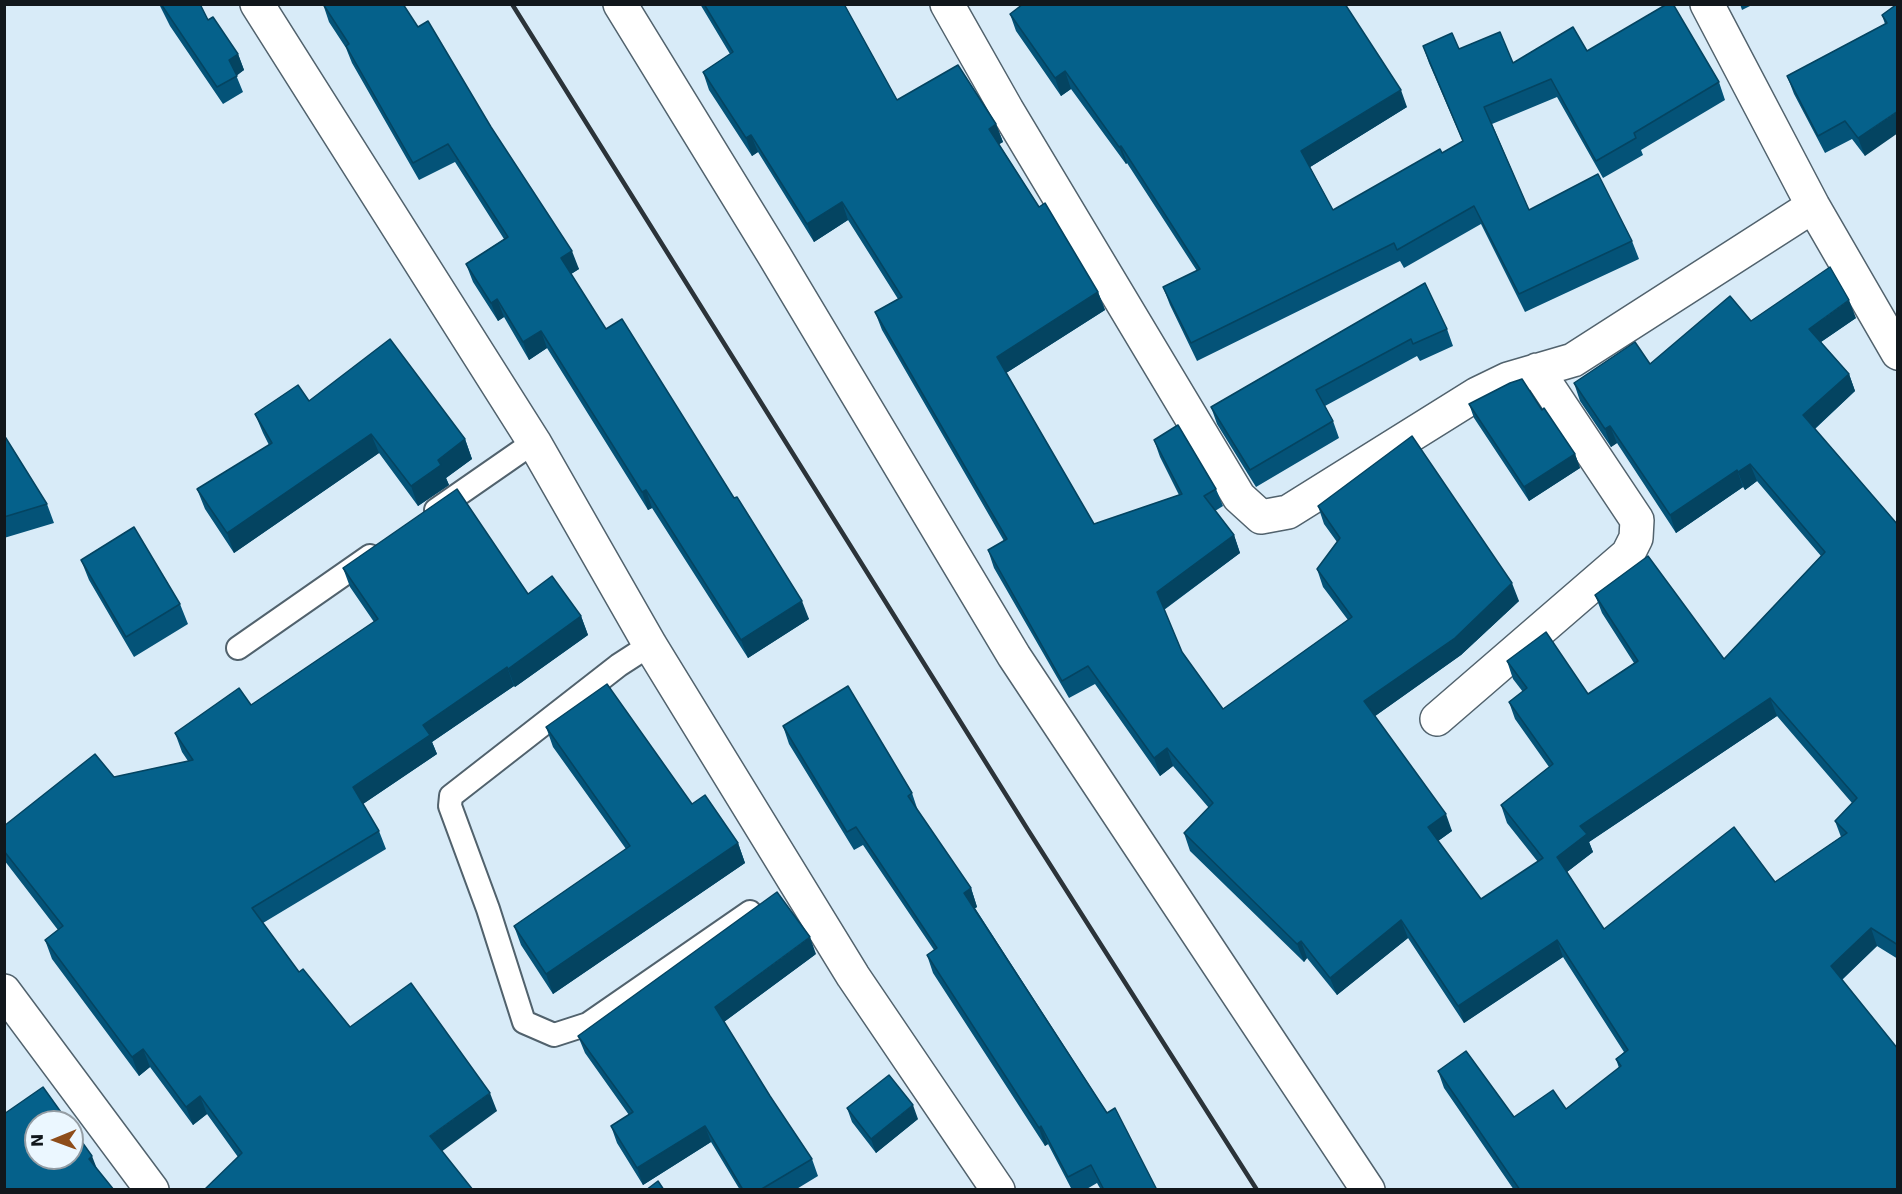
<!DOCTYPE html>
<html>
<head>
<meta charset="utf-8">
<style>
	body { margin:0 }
	#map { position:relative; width:1902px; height:1194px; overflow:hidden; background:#d8ebf8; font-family:"DejaVu Sans",sans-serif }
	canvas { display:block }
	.frame { position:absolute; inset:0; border:6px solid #11171c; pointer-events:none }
	.north { position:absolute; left:24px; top:1110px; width:60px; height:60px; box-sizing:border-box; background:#ebf7ff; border:2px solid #949da4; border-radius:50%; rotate:269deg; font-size:16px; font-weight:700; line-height:24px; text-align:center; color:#11171c }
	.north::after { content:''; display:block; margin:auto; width:21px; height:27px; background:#8e4d1a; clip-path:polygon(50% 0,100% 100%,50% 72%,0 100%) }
</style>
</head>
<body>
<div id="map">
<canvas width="1902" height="1194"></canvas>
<div class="frame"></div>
<div class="north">N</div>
</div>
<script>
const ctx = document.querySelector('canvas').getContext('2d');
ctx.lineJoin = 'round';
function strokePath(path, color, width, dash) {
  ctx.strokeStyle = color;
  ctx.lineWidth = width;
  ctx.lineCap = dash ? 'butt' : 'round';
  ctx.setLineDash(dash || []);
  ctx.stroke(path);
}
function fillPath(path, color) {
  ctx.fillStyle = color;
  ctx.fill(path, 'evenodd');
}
const service = new Path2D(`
	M436 510 534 442
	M650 645 619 665 451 796 450 806 488 909 524 1022 554 1035 588 1024 750 912
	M238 648 370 556`);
const minor = new Path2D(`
	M257 4 534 442 650 645 853 976 998 1190
	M620 4 774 255 1014 656 1368 1190
	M947 4 1007 110 1239 497 1261 517 1288 512 1477 394 1508 379 1573 360 1813 206
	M1707 4 1813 206 1898 353
	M1437 719 1628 554 1636 538 1637 520 1537 370
	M4 991 152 1190`);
strokePath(service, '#51626d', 26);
strokePath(minor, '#51626d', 36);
strokePath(service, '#fff', 22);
strokePath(minor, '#fff', 33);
strokePath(new Path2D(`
	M512 4 1028 830 1257 1190`), '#2b3339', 4.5);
fillPath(new Path2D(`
	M159 4H200L208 20 238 54 244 70 236 75 243 92 223 104 170 26Z
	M323 4 418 27 491 127 579 269 571 274 606 329 809 619 748 658 652 508 648 510 547 348 529 360 504 317 498 321 473 282 466 264 504 239 455 162 419 180 352 63 346 48 329 22Z
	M700 4H844L897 100 996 124 1003 142 999 144 1039 207 1098 292 1105 310 1006 373 1094 524 1179 495 1160 457 1154 440 1216 489 1223 506 1215 511 1234 535 1240 553 1164 610 1182 652 1223 709 1348 620 1323 587 1317 569 1337 542 1324 524 1318 506 1519 601 1461 655 1375 716 1452 831 1438 841 1481 899 1538 862 1507 823 1501 805 1549 767 1515 719 1509 702 1523 692 1513 679 1507 661 1588 694 1634 663 1602 613 1595 595 1724 659 1821 556 1757 481 1745 490 1743 487 1676 533 1617 443 1611 447 1580 401 1574 383 1650 364 1751 321 1856 318 1821 342 1849 374 1855 391 1815 429 1898 525V959L1877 946 1842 980 1898 1190H1514L1444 1088 1438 1071 1514 1117 1566 1109 1619 1068 1616 1059 1624 1052 1563 957 1464 1023 1408 938 1337 995 1307 958 1304 962 1190 851 1184 833 1209 808 1173 766 1160 776 1095 684 1069 698 994 568 988 550 1004 541 882 330 875 312 898 299 848 220 814 242 758 152 752 156 709 90 703 72 730 54ZM1777 716 1852 803 1835 821 1841 837 1775 882 1604 929 1567 872 1593 852 1589 842Z
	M1740 4H1754L1742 10Z
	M1897 4 1865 156 1852 139 1825 153 1794 94 1787 76 1885 24 1882 15Z
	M1010 14 1407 107 1310 167 1333 210 1463 142 1429 63 1423 46 1459 49 1513 63 1587 51 1719 82 1725 100 1641 150 1643 155 1603 178 1557 97 1492 124 1529 210 1632 241 1639 259 1525 312 1481 224 1404 268 1400 261 1197 361 1170 305 1163 287 1197 271 1127 163 1126 164 1071 89 1061 96 1016 31Z
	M1425 283 1447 329 1453 346 1420 361 1417 356 1325 406 1333 421 1339 438 1256 487 1217 424 1211 407Z
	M309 401 465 439 472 459 446 478 449 485 418 506 379 453 234 553 205 509 197 489 269 445 263 433 255 414Z
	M1469 404 1542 410 1575 454 1580 468 1529 501 1474 418Z
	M4 435 47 504 54 523 4 538Z
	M81 560 180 604 188 624 134 657 89 580Z
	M343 568 528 594 581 616 588 635 515 687 514 686 432 742 437 754 363 804 379 831 386 849 263 923 299 972 350 1027 497 1111 238 1157 207 1114 193 1125 150 1067 139 1076 52 959 45 940 58 930 4 860V826L114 777 188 761 182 752 175 733 251 705 374 622 350 587Z
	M783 726 912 793 918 811 971 888 977 907 975 908 1157 1190H1101L1097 1183 1085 1190H1072L1048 1144 1045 1146 933 973 927 955 934 950 863 845 854 850 789 744Z
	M546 727 692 804 738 843 745 863 553 994 521 945 514 926 626 849 553 747Z
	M816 954 724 1022 770 1096 812 1159 818 1176 795 1190H740L711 1142 643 1185 617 1143 611 1126 629 1115 585 1053 578 1036Z
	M847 1108 918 1119 876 1153 852 1122Z`), '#045378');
fillPath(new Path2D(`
	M238 54 244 70 235 77 229 60Z
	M1065 71 1071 89 1061 96 1055 78Z
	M1401 90 1407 107 1307 169 1301 151Z
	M1898 111V133L1865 156 1858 138Z
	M996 124 1003 142 996 146 989 129Z
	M751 135 758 152 752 156 746 138Z
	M1121 146 1127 163 1126 164 1119 147Z
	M842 202 848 220 814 242 807 224Z
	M572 251 579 269 568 276 561 258Z
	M1098 292 1105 310 1003 375 997 357Z
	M497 299 504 317 498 321 491 303Z
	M1849 300 1856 318 1815 346 1809 329Z
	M541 331 547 348 529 360 523 342Z
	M1849 374 1855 391 1810 433 1803 415Z
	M1610 426 1617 443 1611 447 1605 429Z
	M371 434 379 453 234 553 227 533Z
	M465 439 472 459 446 478 449 485 418 506 411 486 438 460Z
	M1575 454 1580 468 1529 501 1524 487Z
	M1750 464 1757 481 1745 490 1738 472Z
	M1737 470 1743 487 1676 533 1670 515Z
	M646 490 652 508 648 510 642 492Z
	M1234 535 1240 553 1163 610 1157 592Z
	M1512 583 1519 601 1461 655 1371 719 1364 701Z
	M802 601 809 619 748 658 741 640Z
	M581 616 588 635 515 687 508 669Z
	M507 667 514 686 432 742 437 754 360 806 353 787 423 725Z
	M1770 698 1777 716 1589 842 1593 852 1563 875 1557 857 1580 826Z
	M1167 748 1173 766 1160 776 1154 758Z
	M1446 814 1452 831 1434 844 1428 827Z
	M738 843 745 863 553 994 546 974Z
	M971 888 977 907 971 911 964 893Z
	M1401 920 1408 938 1337 995 1330 978Z
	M1871 928 1877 946 1837 984 1831 966Z
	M810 937 816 954 721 1024 715 1007Z
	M1557 940 1563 957 1464 1023 1458 1006Z
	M1301 941 1307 958 1304 962 1297 944Z
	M143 1049 150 1067 139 1076 132 1057Z
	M490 1093 497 1111 437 1155 430 1136Z
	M200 1096 207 1114 193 1125 186 1107Z
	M913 1105 918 1119 876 1153 871 1139Z
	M705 1126 711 1142 643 1185 637 1168Z
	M1041 1126 1048 1144 1045 1146 1039 1128Z
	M92 1156 99 1174 89 1159Z`), '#044461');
const building = new Path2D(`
	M161 4H200L208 20 213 17 238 54 229 60 237 76 217 87Z
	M323 4H403L418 27 428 21 491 127 572 251 561 258 606 329 622 319 734 498 737 497 802 601 741 640 646 490 642 492 541 331 523 342 497 299 491 303 466 264 508 237 448 144 413 163 346 46 349 44Z
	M704 4H844L897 100 958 65 996 124 989 129 1039 207 1045 203 1098 292 997 357 1094 524 1182 494 1154 440 1178 425 1216 489 1204 496 1234 535 1157 592 1182 652 1223 709 1352 617 1317 569 1340 538 1318 506 1412 436 1512 583 1455 638 1364 701 1446 814 1428 827 1481 899 1543 858 1501 805 1553 764 1509 702 1527 688 1507 661 1546 632 1588 694 1638 661 1595 595 1648 556 1724 659 1825 552 1750 464 1738 472 1737 470 1670 515 1610 426 1605 429 1574 383 1635 342 1650 364 1730 296 1751 321 1830 267 1849 300 1809 329 1849 374 1803 415 1898 525V945L1871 928 1831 966 1898 1049V1190H1520L1438 1071 1466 1051 1514 1117 1553 1090 1566 1109 1621 1066 1616 1059 1628 1050 1557 940 1458 1006 1401 920 1330 978 1301 941 1297 944 1184 833 1213 803 1167 748 1154 758 1088 666 1062 681 988 550 1007 539 875 312 902 297 842 202 807 224 751 135 746 138 703 72 733 52ZM1770 698 1857 798 1835 821 1847 833 1775 882 1734 827 1604 929 1557 857 1587 834 1580 826Z
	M1023 4H1345L1401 90 1301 151 1333 210 1440 149 1442 153 1463 141 1423 46 1452 33 1459 49 1500 32 1513 63 1573 27 1587 51 1667 4H1673L1719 82 1634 133 1636 138 1596 161 1551 79 1484 107 1529 210 1598 174 1632 241 1519 294 1474 206 1397 250 1394 243 1191 343 1163 287 1200 269 1121 146 1119 147 1065 71 1055 78 1010 14Z
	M1897 4 1898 111 1858 138 1845 121 1818 136 1787 76 1887 23 1882 15Z
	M1425 283 1447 329 1413 344 1411 339 1316 390 1333 421 1250 470 1211 407Z
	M390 339 465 439 438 460 441 465 411 486 371 434 227 533 197 489 272 443 255 414 298 385 309 401Z
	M1522 379 1542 410 1544 408 1575 454 1524 487 1469 404 1510 383Z
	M4 435 47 504 4 517Z
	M457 489 528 594 552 576 581 616 508 669 507 667 423 725 430 735 353 787 379 831 252 908 299 972 303 969 350 1027 411 983 490 1093 430 1136 473 1190H204L242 1153 200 1096 186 1107 143 1049 132 1057 45 940 63 926 4 851V826L95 754 114 777 193 760 175 733 239 688 251 705 378 619 343 568Z
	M134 527 180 604 126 637 81 560Z
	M607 684 692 804 705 795 738 843 546 974 514 926 630 846 546 727Z
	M848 686 912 793 908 796 971 888 964 893 1107 1113 1115 1108 1157 1190H1104L1091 1165 1068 1177 1041 1126 1039 1128 927 955 937 948 856 827 847 832 783 726Z
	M777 892 810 937 715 1007 770 1096 812 1159 760 1190H743L705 1126 637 1168 611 1126 633 1112 578 1036Z
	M889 1075 913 1105 871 1139 847 1108Z
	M43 1087 68 1122H36V1158H72V1128L92 1156 89 1159 114 1190H4V1114Z
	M658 1181 664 1190H646Z`);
fillPath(building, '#05618b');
strokePath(building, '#044461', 1.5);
</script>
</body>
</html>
